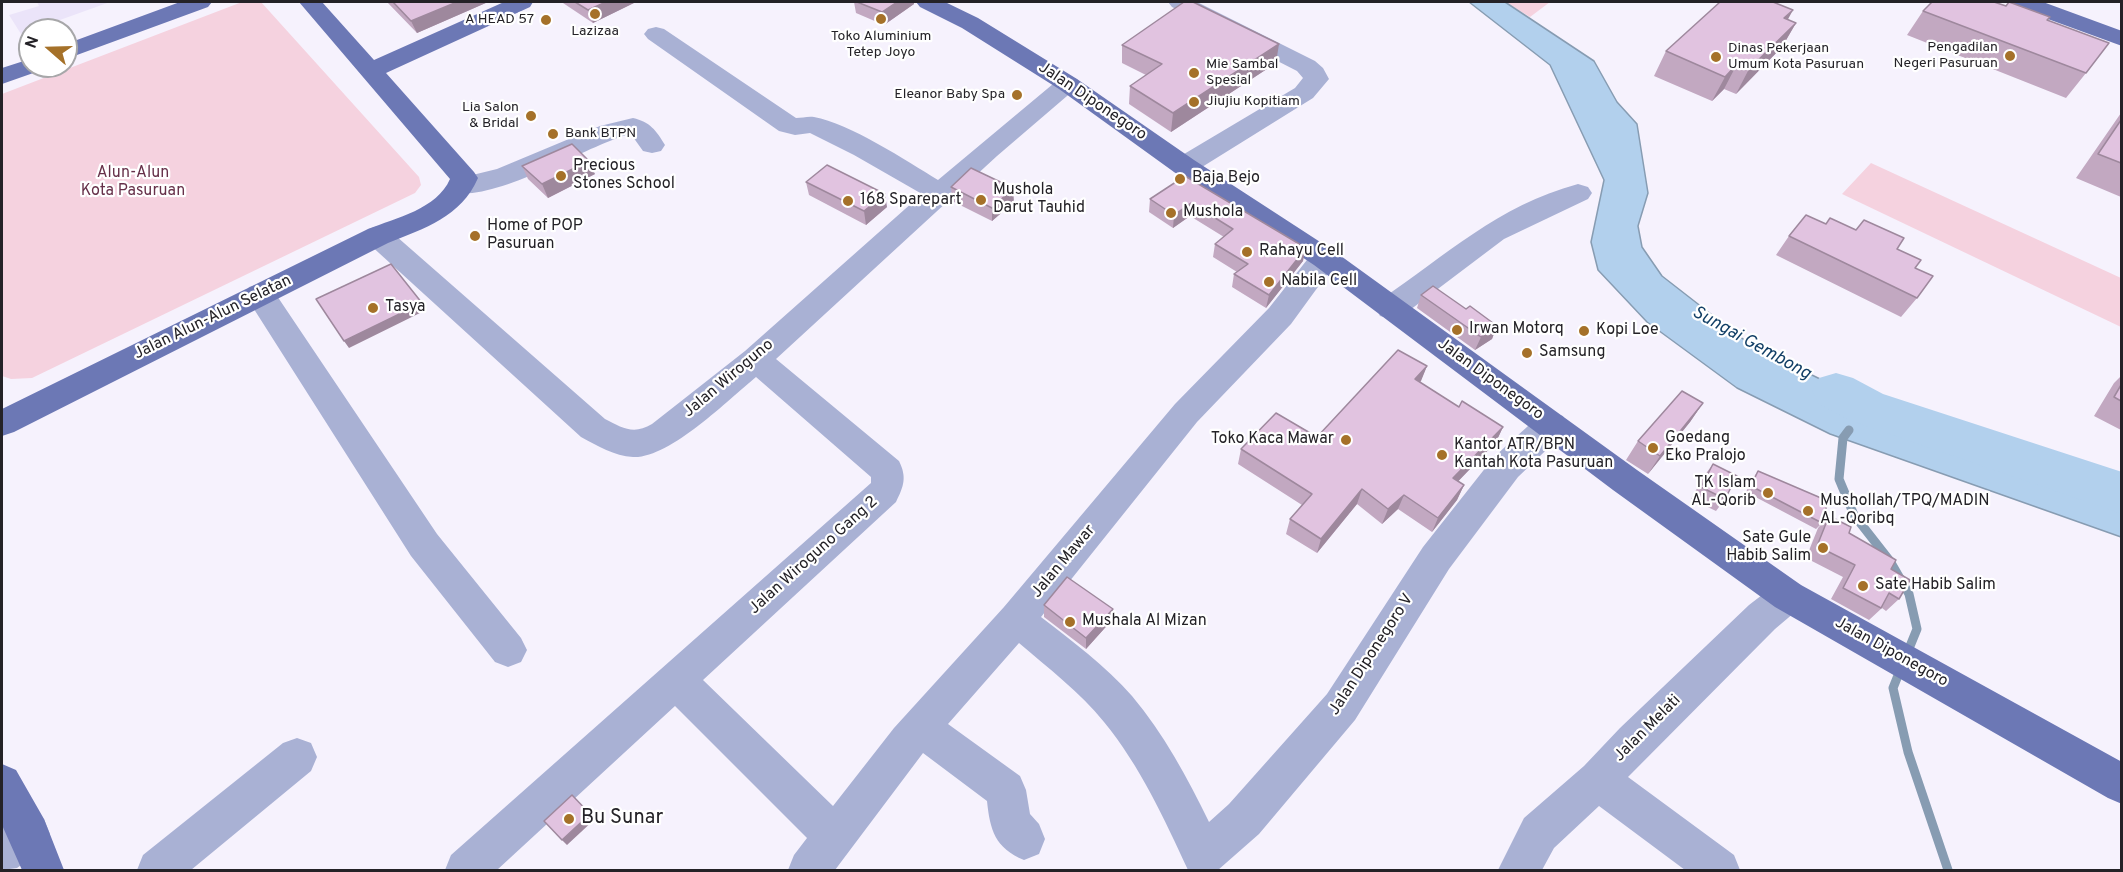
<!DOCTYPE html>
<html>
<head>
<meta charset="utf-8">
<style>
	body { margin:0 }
	#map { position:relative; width:2123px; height:872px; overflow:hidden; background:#f6f2fd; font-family:Overpass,sans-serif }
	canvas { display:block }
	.frame { position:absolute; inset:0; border:3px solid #242227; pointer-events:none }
	.north { position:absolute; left:18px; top:18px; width:60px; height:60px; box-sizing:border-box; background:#fff; border:2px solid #a7a7a9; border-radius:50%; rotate:290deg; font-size:16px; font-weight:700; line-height:24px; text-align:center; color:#242227 }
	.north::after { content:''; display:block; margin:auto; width:21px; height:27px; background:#a57129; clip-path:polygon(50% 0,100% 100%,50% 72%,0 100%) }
</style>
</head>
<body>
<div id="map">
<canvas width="2123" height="872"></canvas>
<div class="frame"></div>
<div class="north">N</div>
</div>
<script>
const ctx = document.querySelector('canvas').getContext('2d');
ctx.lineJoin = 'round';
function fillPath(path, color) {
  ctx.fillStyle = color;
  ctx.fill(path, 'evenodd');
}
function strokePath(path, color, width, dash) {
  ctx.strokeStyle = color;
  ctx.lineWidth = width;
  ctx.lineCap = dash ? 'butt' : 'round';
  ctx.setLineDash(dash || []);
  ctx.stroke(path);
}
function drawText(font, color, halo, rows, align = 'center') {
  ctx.font = font + ' Overpass,sans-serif';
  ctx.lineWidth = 4.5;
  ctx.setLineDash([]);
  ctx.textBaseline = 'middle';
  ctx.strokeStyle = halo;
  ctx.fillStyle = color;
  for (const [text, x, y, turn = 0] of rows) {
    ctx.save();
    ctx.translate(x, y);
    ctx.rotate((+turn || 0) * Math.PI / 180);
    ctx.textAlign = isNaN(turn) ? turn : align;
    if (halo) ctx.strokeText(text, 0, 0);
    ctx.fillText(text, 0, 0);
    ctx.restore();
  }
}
fillPath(new Path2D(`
	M37 2H110L21 34 9 15 39 6Z`), '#ebe4f9');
fillPath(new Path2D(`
	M242 2H261L419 177 421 185 415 193 32 378 11 379 2 376V94Z
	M1505 2H1550L1530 17Z
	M1871 163 2121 278V327L1842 194Z`), '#f5d2df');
const water = new Path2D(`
	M1469 2H1505L1594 61 1617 102 1637 124 1648 193 1638 226 1642 247 1662 276 1743 339 1773 356 1902 419 2014 458 2121 488V537L1830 434 1737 388 1647 322 1598 270 1591 242 1604 180 1550 65Z`);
fillPath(water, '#b2d0ed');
strokePath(water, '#879cb2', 1.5);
strokePath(new Path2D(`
	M1849 430 1843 438 1839 479 1854 515 1890 561 1909 594 1917 629 1906 656
	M1901 668 1893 688 1908 752 1948 870`), '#879cb2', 9);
fillPath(new Path2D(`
	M1836 373 1853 378 1883 394 2122 472V514L1849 420 1819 404 1812 391 1819 378Z`), '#b2d0ed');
fillPath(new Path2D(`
	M1168 2H1197L1315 61 1323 68 1329 79 1313 98 1194 172 1184 175 1174 172 1171 166 1174 160 1295 88 1303 78 1297 71 1172 7Z
	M656 27 664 29 796 118C802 118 808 116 814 117 849 123 907 161 938 180L1059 79 1068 76 1077 79 1081 84 997 156 776 359 899 461C907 477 904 486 896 502L703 680 833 806 894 728 1004 607 1175 404 1269 308 1314 251 1324 248 1334 251 1339 258 1291 324 1197 422 1041 617C1072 641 1106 666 1132 696 1164 734 1187 777 1209 822L1229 804 1327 694 1423 547 1494 457 1539 416 1551 412 1563 416 1567 425 1563 434 1518 477 1449 569 1355 720 1259 834 1218 870H1188C1164 818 1140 766 1104 722 1080 692 1048 668 1019 643L948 724 1020 776 1026 790 1030 814 1039 824 1045 839 1039 854 1024 860C995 848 990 830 987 801L923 753 835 870H788L794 855 807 838 675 706 497 870H445L451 855 871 483V477L756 377C728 400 669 459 633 457 614 456 598 446 581 437L368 243 364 236 368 229 378 226 388 229 605 419C622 428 634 435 652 424L745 351 922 194 854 155 810 133 795 135 779 131 648 39 644 34 648 29Z
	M633 118C650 122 656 130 665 145L661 151 652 153 643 151 633 137 626 135C584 148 492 203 452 192L448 186 452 180 497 169 600 126Z
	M1578 184 1588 187 1592 193 1588 199 1504 239 1402 316 1391 319 1380 316 1376 308 1380 300C1447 255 1497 206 1578 184Z
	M260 284 271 287 437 534 521 638 527 650 521 662 508 667 495 662 411 556 245 295 249 287Z
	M1788 580 1801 585 1806 596 1801 607 1775 629 1628 777 1734 855 1740 870H1685L1599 806 1554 848 1542 870H1498L1524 818 1584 766 1620 728 1749 605 1775 585Z
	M297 738 311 743 317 757 311 771 191 870H137L143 855 283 743Z
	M29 813 44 819 50 834 44 849 17 868 2 870V828Z`), '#a9b1d4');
fillPath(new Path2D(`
	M180 2H212L208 7 66 59V44Z
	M299 2H322L374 60 504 2H533L530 7 386 73 474 172 478 178C461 217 425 228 388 243L14 432 2 436V409L368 229C396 218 437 209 450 179Z
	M916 2H945L978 18 1077 79 1194 160 1334 251 1637 470 1801 585 2122 762V804L2108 798 1775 607 1613 490 1314 265 1174 172 1059 89 962 28 920 7Z
	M2012 2H2043L2122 31V46L2015 7Z
	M30 59V66H42L39 71 2 84V68Z
	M2 764 16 770 44 819 64 870H22L2 825Z`), '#6c78b5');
fillPath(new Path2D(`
	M387 2H488L456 16 417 33Z
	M563 2H636L593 23 563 3Z
	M854 2H914V4L884 25 856 13Z
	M1923 11 2047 20 2086 73 2066 98 1907 35Z
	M1788 20 1796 23 1782 47 1736 94 1724 89 1712 101 1654 76 1666 51Z
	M1122 45 1276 63 1171 132 1129 104 1130 86 1146 75 1122 63Z
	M2121 113V197L2076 178Z
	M522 166 595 174 548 198 528 179Z
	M1185 176 1303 261 1266 308 1232 287 1234 274 1237 272 1213 257 1215 244 1224 237 1190 216 1173 228 1149 212 1150 199Z
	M806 182 887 207 866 225 809 195Z
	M951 187 1014 202 992 221 952 201Z
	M1826 224 1897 249 1915 268 1917 298 1901 317 1776 255 1789 236Z
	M1421 295 1466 309 1497 326 1492 339 1475 350 1417 308Z
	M1427 366 1420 382 1459 407 1503 427 1496 442 1458 481 1464 485 1457 500 1432 532 1398 509 1382 524 1357 504 1317 553 1286 534 1290 519 1302 505 1238 464 1241 449 1317 437Z
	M2121 376V430L2094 416 2114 383Z
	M1703 403 1690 422 1648 474 1626 460 1638 441Z
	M1713 464 1725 499 1716 511 1691 499 1704 476Z
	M1758 471 1822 523 1816 529 1746 492 1753 478Z
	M1829 516 1891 569 1899 599 1886 611 1882 608 1869 620 1831 599 1843 577 1806 558 1818 528Z
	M1044 605 1112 620 1086 649 1044 617Z`), '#c2a8c1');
fillPath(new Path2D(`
	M457 2H488L456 16 417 33 411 21Z
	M606 2H636L593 23 588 10Z
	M897 2H914V4L884 25 882 12Z
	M1793 10 1780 34 1784 18Z
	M1796 23 1782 47 1736 94 1749 69Z
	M1279 44 1276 63 1171 132 1173 113Z
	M1737 64 1724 89 1712 101 1725 77Z
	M589 161 595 174 548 198 542 184Z
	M1013 188 1014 202 992 221V208Z
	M885 194 887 207 866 225 864 211Z
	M1191 203 1190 216 1173 228 1174 215Z
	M1306 248 1303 261 1266 308 1269 295Z
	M422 303 426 310 349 348 344 341Z
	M1497 326 1492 339 1475 350 1481 337Z
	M1427 366 1421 381 1409 394 1415 379Z
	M1703 403 1690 422 1648 474 1660 456Z
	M1503 427 1496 442 1447 493 1453 478Z
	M1464 485 1457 500 1432 532 1438 518Z
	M1362 489 1357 504 1317 553 1321 539Z
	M1404 495 1398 509 1382 524 1388 509Z
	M1113 609 1112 620 1086 649V638Z
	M590 814 595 819 567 845 562 840Z`), '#9e889d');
const building = new Path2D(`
	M393 2H457L411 21Z
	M575 2H606L588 10Z
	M857 2H897L882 12Z
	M1184 2H1193L1279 44 1173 113 1130 86 1162 64 1122 45Z
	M1720 2H1773L1793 10 1784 18 1796 23 1749 69 1737 64 1725 77 1666 51Z
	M1932 2H1994L2006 6 2009 2 2050 17 2047 20 2109 43 2086 73 1923 11Z
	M2121 120V163L2098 154Z
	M572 144 589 161 542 184 522 166Z
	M827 165 885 194 864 211 806 182Z
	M971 168 1013 188 992 208 951 187Z
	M1185 176 1306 248 1269 295 1234 274 1248 264 1215 244 1233 229 1191 203 1174 215 1150 199Z
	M1806 215 1826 224 1830 218 1856 230 1864 220 1904 238 1897 249 1921 260 1915 268 1933 276 1917 298 1789 236Z
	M391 264 422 303 344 341 316 299Z
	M1433 286 1466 309 1470 306 1497 326 1481 337 1421 295Z
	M1398 350 1427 366 1415 379 1459 407 1462 401 1503 427 1453 478 1464 485 1438 518 1404 495 1388 509 1362 489 1321 539 1290 519 1312 494 1241 449 1276 413 1317 437Z
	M2121 385V401L2114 397Z
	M1682 391 1703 403 1660 456 1638 441Z
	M1713 464 1737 476 1725 499 1701 487Z
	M1758 471 1828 501 1822 523 1751 486Z
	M1829 516 1851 527 1849 533 1896 560 1891 569 1910 580 1899 599 1889 593 1881 608 1843 588 1855 565 1817 546Z
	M1067 577 1113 609 1086 638 1044 605Z
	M572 795 590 814 562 840 544 821Z`);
fillPath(building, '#e1c3e0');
strokePath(building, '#9e889d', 1.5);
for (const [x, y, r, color] of [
	[595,14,6,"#a57129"],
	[881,19,6,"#a57129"],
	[546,20,6,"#a57129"],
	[2010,56,6,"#a57129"],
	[1716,57,6,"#a57129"],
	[1194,73,6,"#a57129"],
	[1017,95,6,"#a57129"],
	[1194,102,6,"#a57129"],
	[531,116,6,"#a57129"],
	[553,134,6,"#a57129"],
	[561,176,6,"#a57129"],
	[1180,179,6,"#a57129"],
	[981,200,6,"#a57129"],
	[848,201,6,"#a57129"],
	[1171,213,6,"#a57129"],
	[475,236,6,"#a57129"],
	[1247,252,6,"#a57129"],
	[1269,282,6,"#a57129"],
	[373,308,6,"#a57129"],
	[1457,330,6,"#a57129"],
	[1584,331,6,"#a57129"],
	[1527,353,6,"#a57129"],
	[1346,440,6,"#a57129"],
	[1653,448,6,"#a57129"],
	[1442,455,6,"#a57129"],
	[1768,493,6,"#a57129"],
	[1808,511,6,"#a57129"],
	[1823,548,6,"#a57129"],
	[1863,586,6,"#a57129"],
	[1070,622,6,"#a57129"],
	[569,819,6,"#a57129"]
]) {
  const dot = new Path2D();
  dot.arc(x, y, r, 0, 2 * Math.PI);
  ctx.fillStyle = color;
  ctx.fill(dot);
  strokePath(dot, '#fff', 2);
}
drawText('14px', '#242227', '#fff', [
	["A HEAD 57",534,20],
	["Lazizaa",595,32,"center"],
	["Toko Aluminium",881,37,"center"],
	["Tetep Joyo",881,53,"center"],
	["Pengadilan",1998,48],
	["Negeri Pasuruan",1998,64],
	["Dinas Pekerjaan",1728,49,"left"],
	["Umum Kota Pasuruan",1728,65,"left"],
	["Mie Sambal",1206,65,"left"],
	["Spesial",1206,81,"left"],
	["Eleanor Baby Spa",1005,95],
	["Jiujiu Kopitiam",1206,102,"left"],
	["Lia Salon",519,108],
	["& Bridal",519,124],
	["Bank BTPN",565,134,"left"]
], 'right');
drawText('16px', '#242227', '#fff', [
	["Jalan Diponegoro",1092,102,34],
	["Jalan Alun-Alun Selatan",213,318,-26],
	["Jalan Wiroguno",729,379,-40],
	["Jalan Diponegoro",1490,380,36],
	["Jalan Wiroguno Gang 2",814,556,-42],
	["Jalan Mawar",1064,562,-50],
	["Jalan Diponegoro",1891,653,29],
	["Jalan Diponegoro V",1372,655,-57],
	["Jalan Melati",1648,729,-45]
]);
drawText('16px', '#242227', '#fff', [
	["Precious",573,167],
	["Stones School",573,185],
	["Baja Bejo",1192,179],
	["Mushola",993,191],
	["Darut Tauhid",993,209],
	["168 Sparepart",860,201],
	["Mushola",1183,213],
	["Home of POP",487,227],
	["Pasuruan",487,245],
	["Rahayu Cell",1259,252],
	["Nabila Cell",1281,282],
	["Tasya",385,308],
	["Irwan Motorq",1469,330],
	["Kopi Loe",1596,331],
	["Samsung",1539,353],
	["Goedang",1665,439],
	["Eko Pralojo",1665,457],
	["Toko Kaca Mawar",1334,440,"right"],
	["Kantor ATR/BPN",1454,446],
	["Kantah Kota Pasuruan",1454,464],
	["TK Islam",1756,484,"right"],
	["AL-Qorib",1756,502,"right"],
	["Mushollah/TPQ/MADIN",1820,502],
	["AL-Qoribq",1820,520],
	["Sate Gule",1811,539,"right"],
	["Habib Salim",1811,557,"right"],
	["Sate Habib Salim",1875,586],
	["Mushala Al Mizan",1082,622]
], 'left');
drawText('16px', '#663049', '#fff', [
	["Alun-Alun",133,174],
	["Kota Pasuruan",133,192]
]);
drawText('italic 18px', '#123f66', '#fff', [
	["Sungai Gembong",1751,344,29]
]);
drawText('20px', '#242227', '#fff', [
	["Bu Sunar",581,819]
], 'left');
</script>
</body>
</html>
